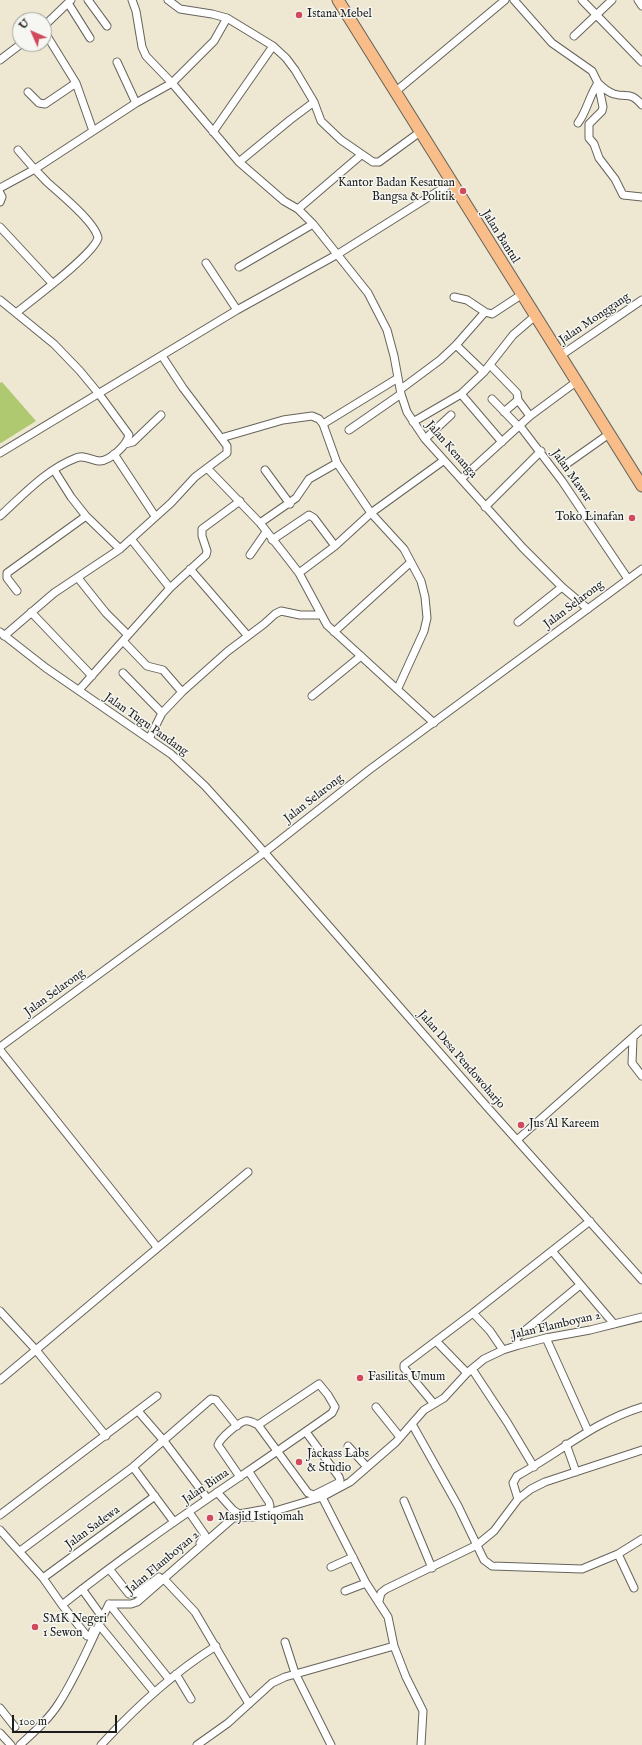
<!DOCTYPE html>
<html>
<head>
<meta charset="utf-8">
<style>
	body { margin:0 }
	#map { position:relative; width:642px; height:1745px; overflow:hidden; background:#eee8d2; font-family:"IM FELL English",serif }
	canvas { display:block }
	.north { position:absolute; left:12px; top:12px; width:40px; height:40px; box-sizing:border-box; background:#f6f6f2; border:1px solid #9f9f9c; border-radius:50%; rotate:315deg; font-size:11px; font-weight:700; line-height:16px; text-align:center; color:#1c1c1c }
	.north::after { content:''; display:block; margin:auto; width:14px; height:18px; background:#d1495b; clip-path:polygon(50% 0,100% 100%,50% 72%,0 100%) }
	.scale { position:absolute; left:12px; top:1715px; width:105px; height:18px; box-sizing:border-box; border:2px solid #1c1c1c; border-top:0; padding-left:5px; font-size:12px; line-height:14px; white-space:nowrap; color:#1c1c1c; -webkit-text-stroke:3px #f6f6f2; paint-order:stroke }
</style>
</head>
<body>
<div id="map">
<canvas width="642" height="1745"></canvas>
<div class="north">U</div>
<div class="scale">100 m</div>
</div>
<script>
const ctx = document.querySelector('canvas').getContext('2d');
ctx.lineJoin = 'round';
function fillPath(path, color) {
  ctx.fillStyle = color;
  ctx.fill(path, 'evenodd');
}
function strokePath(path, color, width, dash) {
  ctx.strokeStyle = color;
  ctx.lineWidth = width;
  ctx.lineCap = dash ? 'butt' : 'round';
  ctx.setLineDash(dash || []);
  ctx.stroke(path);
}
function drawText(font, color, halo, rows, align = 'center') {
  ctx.font = font + ' "IM FELL English",serif';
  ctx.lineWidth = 3;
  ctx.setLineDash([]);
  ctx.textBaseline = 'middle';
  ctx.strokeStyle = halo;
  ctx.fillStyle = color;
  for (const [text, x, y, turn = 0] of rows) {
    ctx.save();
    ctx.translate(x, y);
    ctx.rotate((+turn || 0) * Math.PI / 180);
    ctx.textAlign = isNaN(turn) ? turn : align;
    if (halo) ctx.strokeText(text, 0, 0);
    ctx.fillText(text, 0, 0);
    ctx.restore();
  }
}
fillPath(new Path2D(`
	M2 382 36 421 1 443H0V383Z`), '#aec970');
const street = new Path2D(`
	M88 0 107 26
	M132 0 136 11 142 47 146 56 172 83 239 162 284 201 298 209 313 224 368 293 387 330 394 356 401 394 407 412 425 439 523 548 562 587 588 609
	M168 0 180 9 212 14 227 18 273 46 286 58 295 70 314 102 321 121 341 140 373 162H379L420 132
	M514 0 552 43 592 71 598 83 603 107 602 111 589 124V138L594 144 599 158 615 179 623 195 642 197
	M582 0 642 62
	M638 0 642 6
	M68 3 90 38
	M44 26 71 0
	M44 31 76 83 93 131
	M574 36 612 0
	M0 60 21 44
	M117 62 136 103
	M598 83C603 88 608 92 614 94 628 98 630 91 642 105
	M28 92 39 103 45 104 76 83
	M395 92 505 0
	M578 123C587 111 589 96 598 83
	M213 132 273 46
	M239 162 290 120 314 102
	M0 188 35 169 136 103 172 83 214 41 227 18
	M0 193 2 197 0 202
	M298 209 361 155
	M0 227 52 283
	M206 263 237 310
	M239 267 313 224
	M454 297 467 300 485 312 492 314 521 295
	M0 300 54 344 80 371 99 394 129 435C127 445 111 460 100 461 92 461 84 454 76 458 47 469 23 495 0 516
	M16 313C33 299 93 255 98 238 95 222 60 194 47 182 37 172 27 161 18 150
	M456 345 484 372
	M560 356 642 300
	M490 365 517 393 518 400 530 416
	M401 389 440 360 456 345 485 312
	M461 394 502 442
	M492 399 519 427
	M504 412 518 400
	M413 422 461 394 484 372 513 335 535 316
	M323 424 398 378
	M520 426 562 481 628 579
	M349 430 401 394
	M221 438 283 420 312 416 319 419 323 424 337 463 371 513 404 549 421 581 425 597 427 618 424 631 398 688
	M425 439 451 415
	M125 444 133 442 161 415
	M0 453 237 310 338 254 451 183
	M114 454 155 516
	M568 463 609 434
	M207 468 260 523 289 560 299 573 327 625 434 723
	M54 470 71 497 86 516 120 549
	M265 470 290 504
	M461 479 530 416 576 382
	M485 507 541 451
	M260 523 296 498 309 479 337 463
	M131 539 170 588
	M272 540 309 515 314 518 335 546
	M250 555 266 532
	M190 569 247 635
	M299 573 335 546 371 513 443 461
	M78 578 106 613 128 635
	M17 591 7 578V573L86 516
	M31 612 92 676
	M518 622 562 587
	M0 632 46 668 171 754 205 786 244 829 489 1109 642 1280
	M334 632 411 562
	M4 636 54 593 120 549 171 503 195 477 227 453V446L183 388 162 356
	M123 641 147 666 163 670 182 692
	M123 673 162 713
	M79 690 170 588 206 555 207 551 202 536V529L240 501
	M312 696 361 656
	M149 739 162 713 182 692 228 651 264 624 275 614 281 611 300 615H321
	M633 1038 632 1063 642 1076
	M0 1047 265 852 369 770 642 569
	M0 1050 157 1247
	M517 1140 642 1029
	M552 1251 614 1324
	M0 1311 36 1350 106 1436
	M546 1338 588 1431
	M436 1341 467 1373
	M519 1345 516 1341V1338L580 1285
	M503 1350 490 1331 473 1313 590 1221
	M472 1369 507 1422 534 1467
	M0 1380 248 1172
	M434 1404 404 1368V1365L473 1313
	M376 1407 400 1437
	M138 1411 164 1441 207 1498
	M412 1424 458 1506 484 1560 492 1566 582 1569 618 1554 642 1539
	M566 1444 576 1472
	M348 1446 367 1467
	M133 1467 174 1522
	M240 1477 218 1445C220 1438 238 1423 245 1421 249 1420 254 1423 258 1425L308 1493 314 1495 338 1483 340 1480 339 1477 306 1432
	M217 1492 233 1510 239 1514 267 1509 270 1506 269 1502 249 1472
	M518 1499 513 1483 517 1476C559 1453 595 1421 642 1407
	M404 1501 432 1568
	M189 1512 205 1535 200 1543
	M0 1515 157 1396
	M0 1530 43 1578 62 1605C148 1536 242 1477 332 1413L335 1407 328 1395 319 1384 258 1425
	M20 1551 133 1467 211 1399 216 1400 237 1426
	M618 1554 634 1588
	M331 1567 353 1557
	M110 1570 129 1594 138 1593 159 1577
	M43 1578 155 1496
	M164 1579 195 1612 249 1704
	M82 1589 100 1614 98 1621
	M345 1591 366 1583
	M379 1601 381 1593 386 1589 477 1545 494 1531 518 1499 531 1489 545 1482 642 1450
	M109 1604H131L137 1602 233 1518 255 1517 322 1497 350 1482 396 1442 424 1410 444 1398 467 1373 484 1359 503 1350 519 1345 546 1338 590 1330 642 1317
	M109 1604 169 1679
	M62 1605 87 1636 91 1635 93 1630
	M100 1626 154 1692
	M285 1642 295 1673 331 1745
	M394 1646 406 1677 423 1711 421 1745
	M176 1674 191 1699
	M0 1708 15 1727
	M0 1733 11 1745
	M20 1745C34 1732 49 1719 59 1703 79 1672 93 1636 109 1604
	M101 1745C135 1708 173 1673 216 1646
	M197 1745 228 1723 272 1683 285 1677 394 1646 388 1617 366 1583 322 1497`);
const primary = new Path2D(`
	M338 0 642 486`);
strokePath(street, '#66635c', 9);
strokePath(primary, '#66635c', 13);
strokePath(street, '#fff', 7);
strokePath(primary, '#f8bd88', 11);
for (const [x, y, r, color] of [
	[299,15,4,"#d1495b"],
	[463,191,4,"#d1495b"],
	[632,518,4,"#d1495b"],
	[521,1125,4,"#d1495b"],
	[360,1378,4,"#d1495b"],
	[299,1462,4,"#d1495b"],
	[210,1518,4,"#d1495b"],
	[35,1627,4,"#d1495b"]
]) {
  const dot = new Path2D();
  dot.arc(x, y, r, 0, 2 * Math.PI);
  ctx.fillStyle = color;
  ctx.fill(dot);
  strokePath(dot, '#f6f6f2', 1.5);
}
drawText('12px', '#1c1c1c', '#f6f6f2', [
	["Istana Mebel",307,15],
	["Kantor Badan Kesatuan",455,184,"right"],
	["Bangsa & Politik",455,198,"right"],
	["Toko Linafan",624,518,"right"],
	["Jus Al Kareem",529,1125],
	["Fasilitas Umum",368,1378],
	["Jackass Labs",307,1455],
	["& Studio",307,1469],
	["Masjid Istiqomah",218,1518],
	["SMK Negeri",43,1620],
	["1 Sewon",43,1634]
], 'left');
drawText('12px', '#1c1c1c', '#f6f6f2', [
	["Jalan Bantul",500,237,58],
	["Jalan Monggang",595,319,-34],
	["Jalan Kenanga",451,450,49],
	["Jalan Mawar",571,476,55],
	["Jalan Selarong",574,605,-37],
	["Jalan Tugu Pandang",146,725,35],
	["Jalan Selarong",314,799,-38],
	["Jalan Selarong",55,993,-36],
	["Jalan Desa Pendowoharjo",461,1060,49],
	["Jalan Flamboyan 2",556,1326,-13],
	["Jalan Bima",206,1487,-34],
	["Jalan Sadewa",93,1528,-36],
	["Jalan Flamboyan 2",163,1563,-40]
]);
</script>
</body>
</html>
